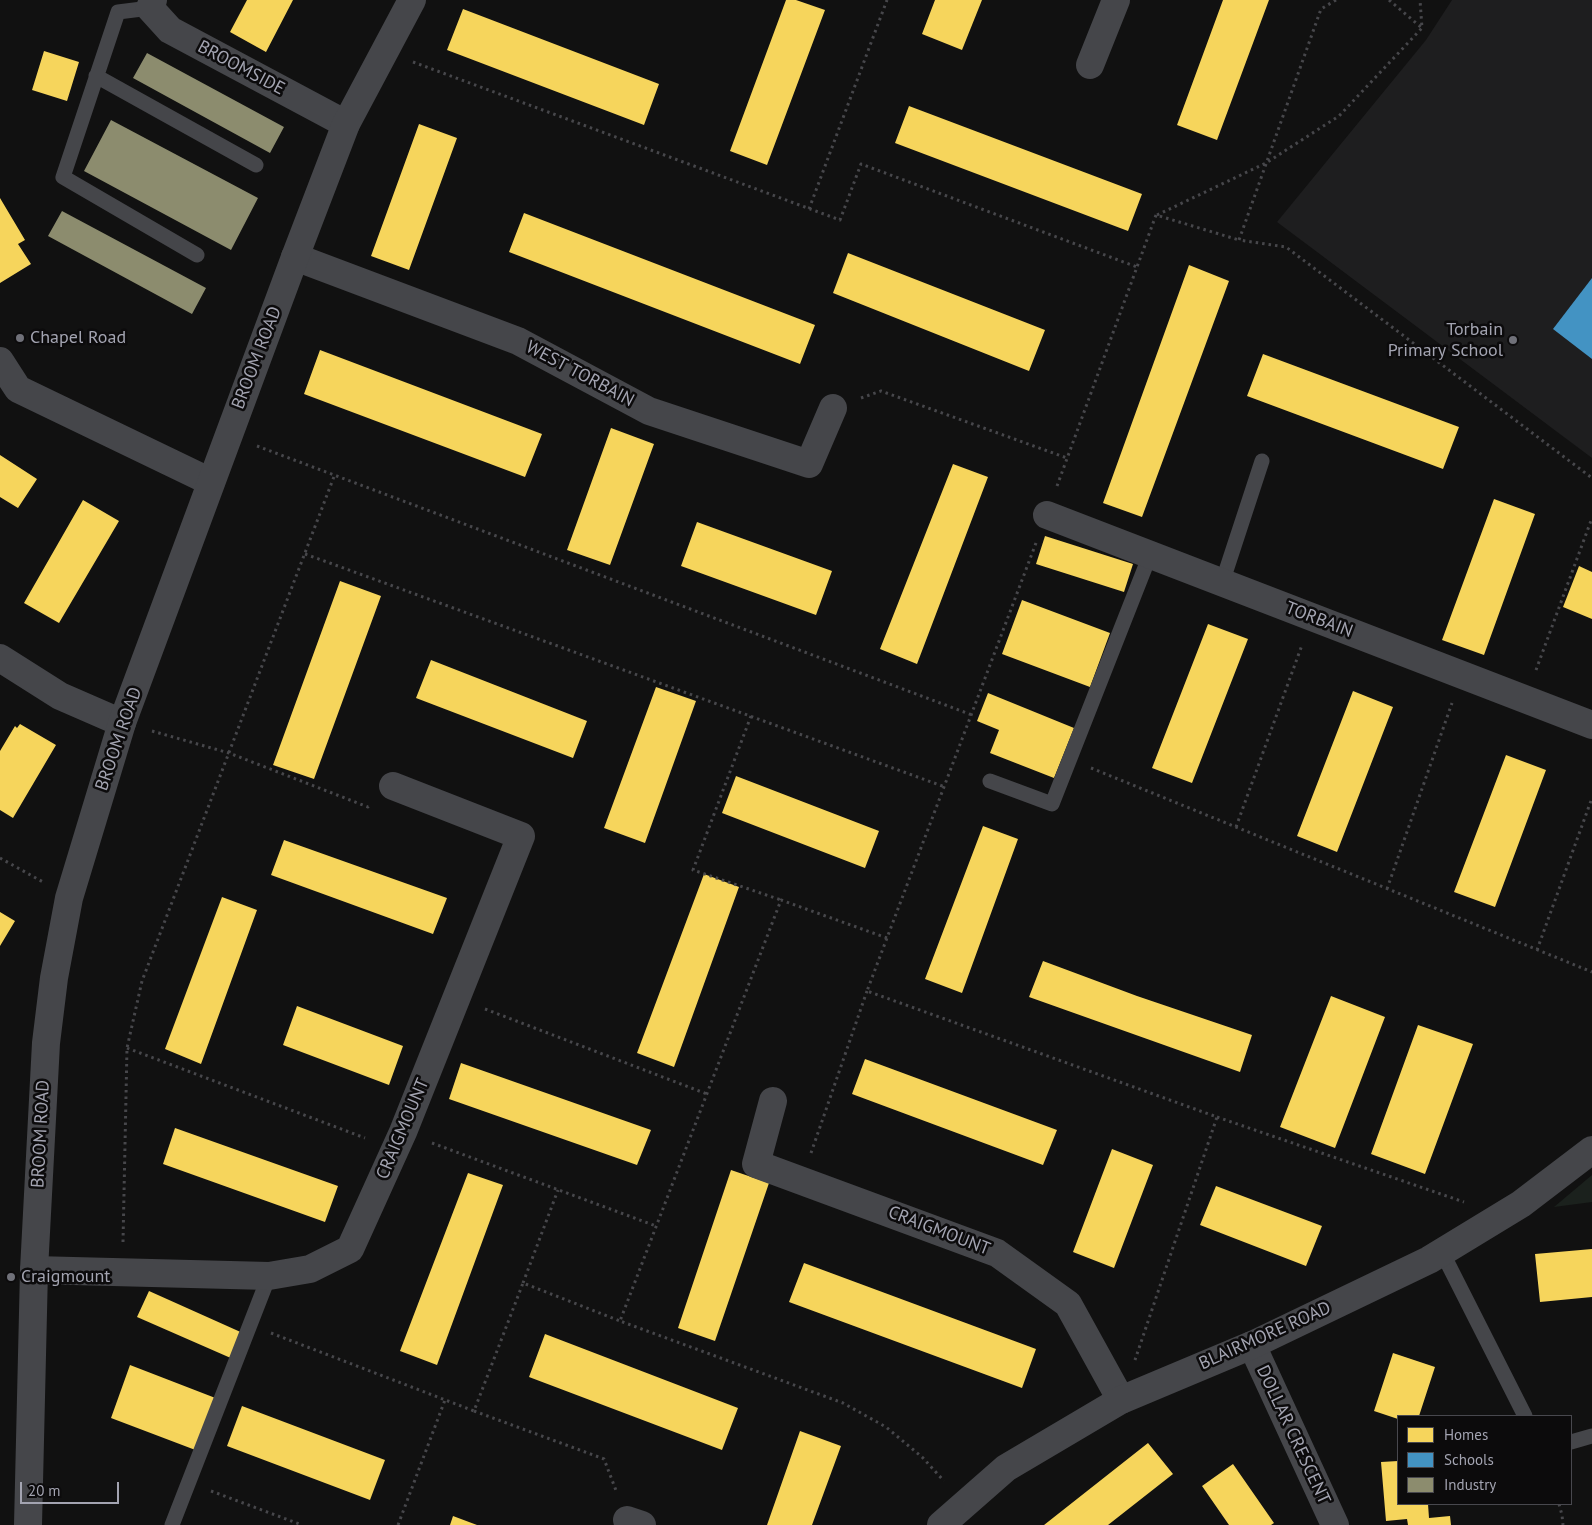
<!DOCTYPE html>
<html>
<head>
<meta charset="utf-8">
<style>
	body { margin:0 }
	#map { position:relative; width:1592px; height:1525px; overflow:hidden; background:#111; font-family:"PT Sans",sans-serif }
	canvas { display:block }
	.legend { position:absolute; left:1397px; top:1415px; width:175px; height:90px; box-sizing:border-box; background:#0c0b0c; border:1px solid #48484e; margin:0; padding:6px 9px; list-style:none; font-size:15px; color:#a3a4b1 }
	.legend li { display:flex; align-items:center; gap:10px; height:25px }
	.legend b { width:25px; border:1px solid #48484e }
	.scale { position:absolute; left:20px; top:1482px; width:99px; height:22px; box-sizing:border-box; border:2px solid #a3a4b1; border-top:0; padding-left:6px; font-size:15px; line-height:18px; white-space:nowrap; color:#a3a4b1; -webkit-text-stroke:4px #0c0b0c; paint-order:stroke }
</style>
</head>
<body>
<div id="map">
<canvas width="1592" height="1525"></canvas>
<ul class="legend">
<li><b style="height:14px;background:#f6d55c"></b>Homes</li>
<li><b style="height:14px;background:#4393c3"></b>Schools</li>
<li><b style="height:14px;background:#8c8c6e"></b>Industry</li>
</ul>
<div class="scale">20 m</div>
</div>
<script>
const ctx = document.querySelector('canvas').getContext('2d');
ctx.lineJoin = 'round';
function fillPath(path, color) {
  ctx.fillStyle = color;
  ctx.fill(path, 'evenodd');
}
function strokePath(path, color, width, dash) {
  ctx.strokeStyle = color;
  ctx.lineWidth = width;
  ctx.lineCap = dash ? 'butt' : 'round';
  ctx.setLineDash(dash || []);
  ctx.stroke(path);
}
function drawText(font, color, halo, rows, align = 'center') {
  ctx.font = font + ' "PT Sans",sans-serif';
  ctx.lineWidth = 5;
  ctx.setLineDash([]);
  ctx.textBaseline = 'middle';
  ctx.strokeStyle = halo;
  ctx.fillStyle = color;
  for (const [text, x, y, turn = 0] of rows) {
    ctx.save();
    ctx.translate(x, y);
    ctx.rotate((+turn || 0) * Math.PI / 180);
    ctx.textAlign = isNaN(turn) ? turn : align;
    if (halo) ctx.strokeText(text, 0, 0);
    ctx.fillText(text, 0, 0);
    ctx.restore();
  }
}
fillPath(new Path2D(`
	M1452 0H1592V458L1277 222 1426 40Z`), '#1e1e1f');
fillPath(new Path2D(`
	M1592 1175V1202L1554 1207Z`), '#1b211d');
fillPath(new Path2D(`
	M247 0H293L266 52 230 32Z
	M786 0H796L825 10 767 165 730 151Z
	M935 0H982L962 50 922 34Z
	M1223 0H1269L1217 140 1177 125Z
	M463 9 659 84 644 125 447 50Z
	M44 51 79 62 67 101 32 90Z
	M909 106 1142 194 1128 231 895 143Z
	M419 124 457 138 409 270 371 256Z
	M0 198 25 240 18 244 31 264 0 283Z
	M524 213 815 325 800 364 509 252Z
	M848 253 1045 330 1029 371 833 293Z
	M1189 265 1229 281 1142 517 1103 503Z
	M320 350 542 434 525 477 304 394Z
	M1263 354 1459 427 1443 469 1247 396Z
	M611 428 654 444 610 565 567 550Z
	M0 455 37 479 18 508 0 497Z
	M953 464 988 477 917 664 880 649Z
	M1494 499 1535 514 1484 655 1442 640Z
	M83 500 119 521 59 623 24 603Z
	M697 522 832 571 816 615 681 566Z
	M1045 536 1133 564 1124 592 1036 564Z
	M1579 566 1592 572V619L1563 607Z
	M340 581 381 596 314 779 273 765Z
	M1022 600 1110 633 1090 687 1002 654Z
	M1208 624 1248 639 1192 783 1152 768Z
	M431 660 587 721 573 758 416 698Z
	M656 687 696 701 645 843 604 828Z
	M1353 691 1393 707 1337 852 1297 836Z
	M988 693 1074 728 1054 778 990 753 999 730 977 721Z
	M20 724 56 745 13 818 0 810V751L15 726 17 728Z
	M1506 755 1546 770 1495 907 1454 892Z
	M736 776 879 831 865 868 722 813Z
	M983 826 1018 839 962 993 925 979Z
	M284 840 447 898 433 934 271 875Z
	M704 874 739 887 674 1067 637 1053Z
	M222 897 257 910 201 1064 165 1049Z
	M0 912 15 921 0 946Z
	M1043 961 1137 996 1252 1035 1240 1072 1029 997Z
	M1331 996 1385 1017 1335 1148 1280 1127Z
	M297 1006 403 1046 389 1085 283 1045Z
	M1418 1025 1473 1044 1425 1174 1371 1154Z
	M865 1059 1057 1130 1043 1165 852 1094Z
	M461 1063 651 1130 637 1165 449 1099Z
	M175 1128 338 1186 325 1222 163 1164Z
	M1112 1149 1153 1165 1114 1268 1073 1252Z
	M731 1170 769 1183 715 1341 678 1328Z
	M468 1173 503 1185 437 1365 400 1351Z
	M1216 1186 1322 1226 1306 1266 1200 1225Z
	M1592 1249V1297L1540 1302 1535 1254Z
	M804 1263 1036 1349 1022 1388 789 1302Z
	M149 1291 245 1334 233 1359 137 1317Z
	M545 1334 738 1408 722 1450 529 1377Z
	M1393 1353 1435 1367 1419 1416H1398V1419L1374 1411Z
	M130 1365 218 1399 198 1451 111 1418Z
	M242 1406 385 1460 370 1500 227 1446Z
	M800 1431 841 1446 812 1525H767Z
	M1148 1443 1173 1474 1108 1525H1044Z
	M1398 1461V1504H1428L1429 1518 1450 1516 1451 1525H1408L1407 1519 1386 1521 1381 1462Z
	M1233 1464 1274 1523 1271 1525H1229L1202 1486Z
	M453 1516 477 1525H450Z`), '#f6d55c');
fillPath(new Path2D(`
	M1592 278V359L1553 329Z`), '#4393c3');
fillPath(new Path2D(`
	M147 53 284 127 270 153 133 78Z
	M111 120 258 198 231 250 84 171Z
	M62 211 206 288 192 314 48 236Z`), '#8c8c6e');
strokePath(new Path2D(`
	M1336 0 1321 9 1239 240 1286 247 1592 478
	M1389 0 1422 28
	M413 62 840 220 861 164 1137 267
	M809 209 887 0
	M1157 215 1266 163 1339 116 1422 28 1420 0
	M861 398 881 391 1067 458
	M257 446 972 715
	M1057 486 1156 215 1239 240
	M1036 543 867 991 1217 1117 1135 1360
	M305 554 945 787
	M1536 670 1592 518
	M751 716 693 870 781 900
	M152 731 229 753 368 807 369 806
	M1091 768 1592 972
	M1236 827 1302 645
	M0 858 43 882
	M1387 889 1452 703
	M887 938 781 900 620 1321 843 1403 886 1427 922 1457 944 1481
	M1537 950 1592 798
	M485 1009 707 1094
	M127 1048 365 1138
	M1217 1117 1464 1202
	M432 1143 656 1226
	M811 1153 867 991
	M123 1242 127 1048 142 981 335 474
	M523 1283 558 1190
	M271 1333 474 1411 523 1283 620 1321
	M474 1411 604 1459 617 1493
	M211 1491 302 1525
	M1559 1504 1562 1515 1563 1525
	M398 1525 445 1400`), '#47474b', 3, [2.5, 4]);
strokePath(new Path2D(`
	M150 8 118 12 63 177 197 255
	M96 76 256 165
	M1222 583 1262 461
	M990 781 1052 804 1150 555
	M1442 1252 1525 1416
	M1571 1442 1592 1436
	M172 1525 269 1276`), '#45464a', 15);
strokePath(new Path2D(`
	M153 0 150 8 170 30 346 124
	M1090 65 1116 0
	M295 257 518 341 649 411 809 464 833 408
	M0 361 18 389 211 482
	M1047 515 1592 725
	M0 658 60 696 122 723
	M773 1101 756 1164 997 1253 1068 1304 1121 1400
	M34 1270 269 1276 310 1269 350 1249 403 1132 521 836 393 786
	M1252 1345 1335 1525
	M627 1520 642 1525`), '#45464a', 28);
strokePath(new Path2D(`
	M28 1525 34 1270 46 1043 54 978 69 898 122 723 295 257 346 124 412 0
	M941 1525 1006 1468 1121 1400 1252 1345 1429 1260 1521 1204 1592 1150`), '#45464a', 28);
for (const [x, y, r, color] of [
	[20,338,5,"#707179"],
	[1513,340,5,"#707179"],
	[11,1277,5,"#707179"]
]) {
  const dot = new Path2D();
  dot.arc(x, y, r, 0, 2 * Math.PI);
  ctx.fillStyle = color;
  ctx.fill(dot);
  strokePath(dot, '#0c0b0c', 2);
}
drawText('18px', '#a3a4b1', '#0c0b0c', [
	["BROOMSIDE",241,68,28],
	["BROOM ROAD",257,358,-69],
	["WEST TORBAIN",580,374,28],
	["TORBAIN",1319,620,21],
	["BROOM ROAD",119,739,-71],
	["CRAIGMOUNT",403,1129,-67],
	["BROOM ROAD",41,1134,-87],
	["CRAIGMOUNT",939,1231,21],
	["BLAIRMORE ROAD",1265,1336,-24],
	["DOLLAR CRESCENT",1293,1435,65]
]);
drawText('18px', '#a3a4b1', '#0c0b0c', [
	["Torbain",1503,330,"right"],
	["Primary School",1503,351,"right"],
	["Chapel Road",30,338],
	["Craigmount",21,1277]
], 'left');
</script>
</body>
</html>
